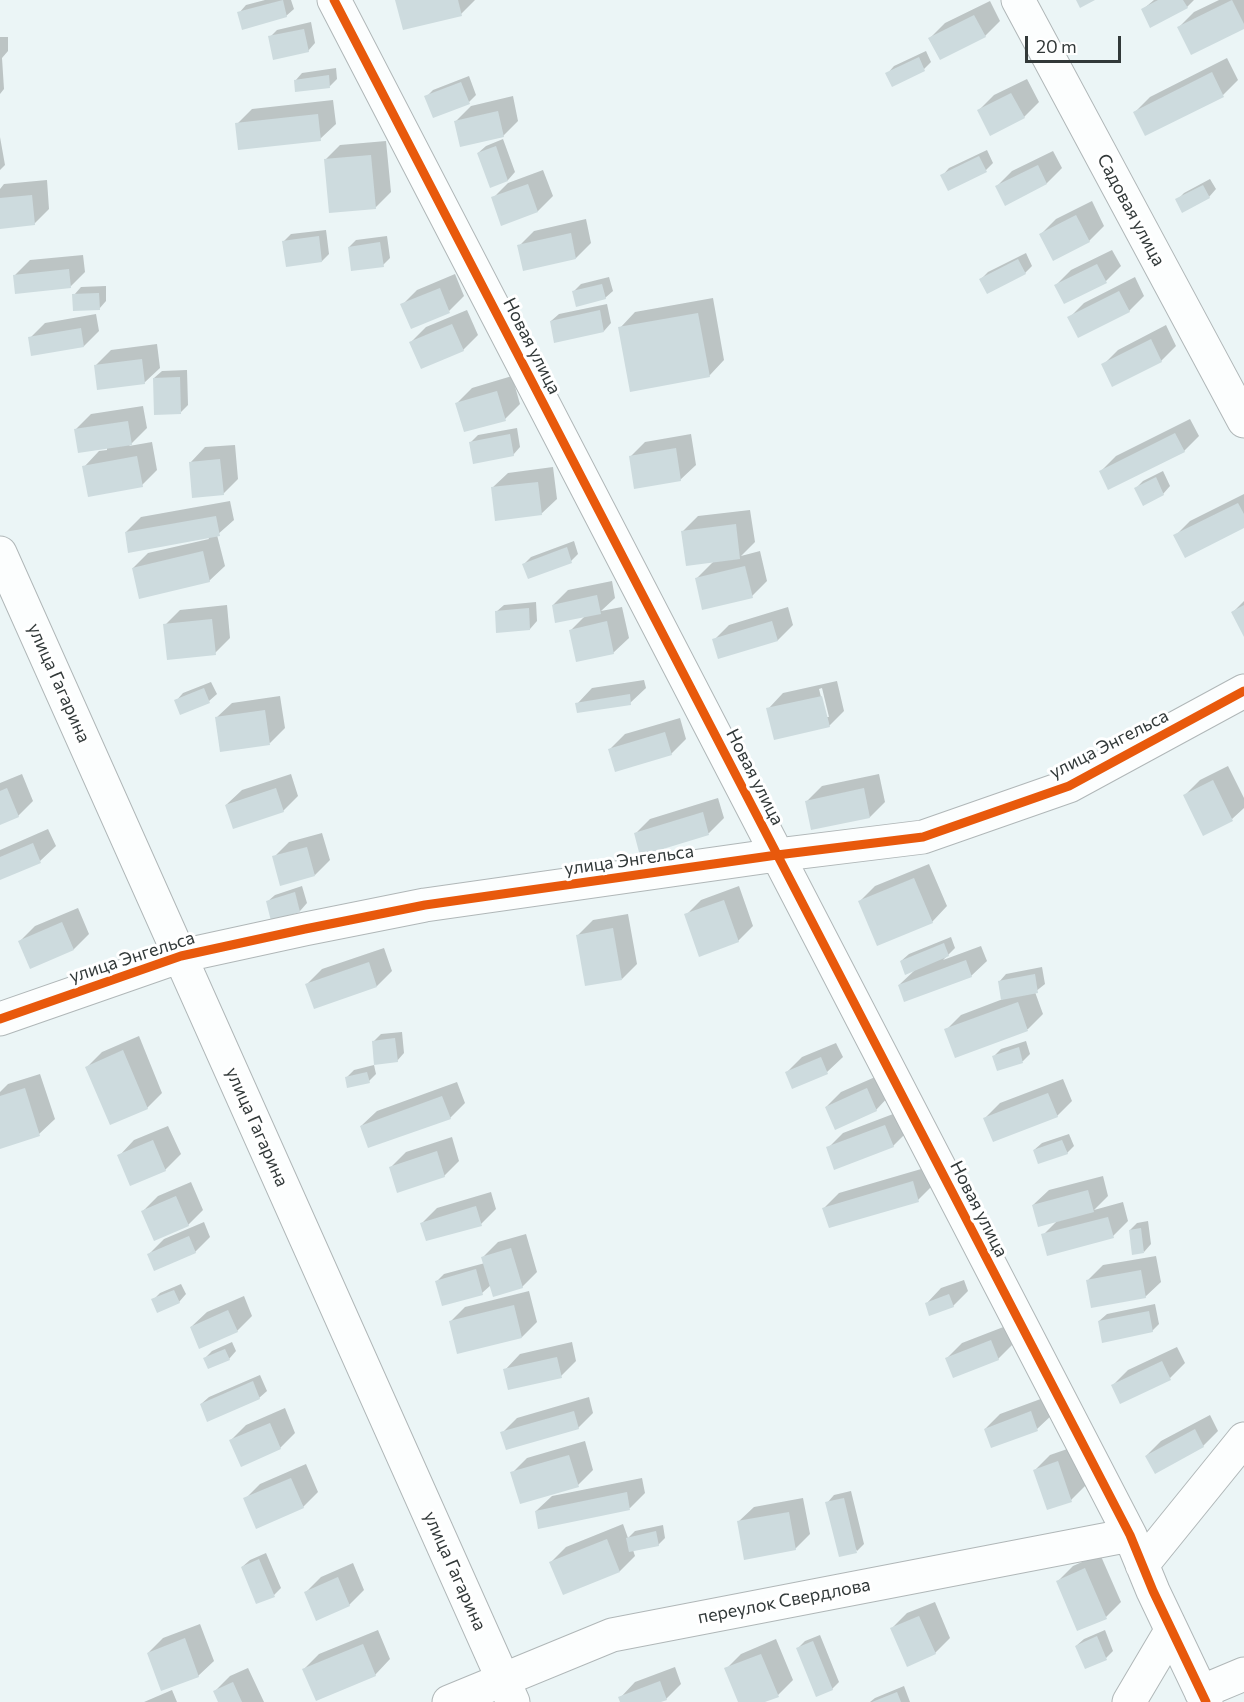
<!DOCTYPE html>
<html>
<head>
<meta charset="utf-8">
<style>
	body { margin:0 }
	#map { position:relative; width:1244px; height:1702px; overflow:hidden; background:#ebf5f6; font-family:Commissioner,sans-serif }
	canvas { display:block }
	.scale { position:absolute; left:1025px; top:36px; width:96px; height:27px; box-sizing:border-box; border:3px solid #323939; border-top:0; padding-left:8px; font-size:18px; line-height:21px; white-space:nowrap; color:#323939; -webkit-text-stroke:4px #fff; paint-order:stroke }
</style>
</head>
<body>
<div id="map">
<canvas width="1244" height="1702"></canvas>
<div class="scale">20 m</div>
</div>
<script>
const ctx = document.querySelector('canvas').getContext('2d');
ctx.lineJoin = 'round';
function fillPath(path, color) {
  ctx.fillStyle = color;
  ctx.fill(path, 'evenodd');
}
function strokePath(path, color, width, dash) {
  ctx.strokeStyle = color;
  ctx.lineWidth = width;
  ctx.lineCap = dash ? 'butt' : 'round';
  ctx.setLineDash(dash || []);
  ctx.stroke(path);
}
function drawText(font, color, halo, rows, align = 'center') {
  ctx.font = font + ' Commissioner,sans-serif';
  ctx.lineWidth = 6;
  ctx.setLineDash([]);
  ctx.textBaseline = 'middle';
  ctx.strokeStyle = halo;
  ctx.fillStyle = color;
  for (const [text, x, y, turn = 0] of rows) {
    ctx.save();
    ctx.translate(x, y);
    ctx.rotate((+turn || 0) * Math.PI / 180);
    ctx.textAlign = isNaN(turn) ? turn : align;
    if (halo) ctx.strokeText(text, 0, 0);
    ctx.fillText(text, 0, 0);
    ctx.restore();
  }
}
fillPath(new Path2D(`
	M265 0H291L294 9 286 16 239 13 246 5Z
	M397 0H475L461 14Z
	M1154 0H1194L1187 7 1142 10Z
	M1219 0H1244V28L1179 27 1194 12Z
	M990 1 1000 21 985 36 930 38 945 23Z
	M311 22 315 43 308 51 270 37 277 30Z
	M0 37H8V51L2 58 4 89 0 94Z
	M926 51 931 62 924 69 887 74 894 66Z
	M1227 58 1238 80 1223 95 1135 112 1150 97Z
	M336 68 337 79 330 86 295 81 302 73Z
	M469 76 476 95 469 102 426 97 433 90Z
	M1027 79 1039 102 1024 117 979 110 994 95Z
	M513 96 518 121 503 136 456 121 471 106Z
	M333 100 336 124 320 139 237 124 252 109Z
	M0 137 5 165 0 170Z
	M503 139 515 172 508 180 491 186 478 153 486 146Z
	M386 141 391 192 375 208 325 160 340 145Z
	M987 150 993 163 986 170 942 176 949 168Z
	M1053 151 1062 168 1047 183 1006 204 997 186 1012 171Z
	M543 170 553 196 538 211 502 224 493 198 508 183Z
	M1210 179 1216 189 1209 197 1177 200 1184 193Z
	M47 180 49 209 34 224 0 227V189L4 184Z
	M1092 201 1104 226 1089 241 1041 234 1056 219Z
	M586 219 591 243 576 258 519 246 534 231Z
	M326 230 329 254 322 261 284 241 291 234Z
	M387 236 390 258 383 265 349 247 356 240Z
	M1112 250 1121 266 1106 281 1056 285 1071 270Z
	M1026 253 1032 266 1025 273 981 279 988 272Z
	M83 255 85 272 70 287 15 275 30 260Z
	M455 274 464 296 449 311 412 327 402 305 417 290Z
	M609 277 613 291 605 298 574 291 581 284Z
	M1135 277 1144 296 1129 311 1069 318 1084 303Z
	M106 286V301L99 309 74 295 81 287Z
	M713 298 724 360 709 376 620 328 635 312Z
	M607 304 611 323 604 331 551 321 559 314Z
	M467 310 478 335 463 350 411 342 426 327Z
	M96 314 99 331 84 346 30 338 45 323Z
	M1166 325 1176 346 1161 361 1103 365 1118 350Z
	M157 344 160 368 144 383 96 365 111 350Z
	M187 370 188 405 181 412 154 378 162 371Z
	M512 376 520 404 505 419 457 403 472 388Z
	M143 406 147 428 129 446 152 442 157 470 142 485 84 467 99 451 107 450V447L76 429 91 414Z
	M1190 419 1199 436 1184 451 1101 471 1116 456Z
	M517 428 520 447 513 455 470 443 478 435Z
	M691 434 696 465 680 480 630 457 645 442Z
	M235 445 238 479 223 494 190 463 205 447Z
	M553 467 557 499 541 514 492 488 508 473Z
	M1163 471 1170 486 1163 494 1136 488 1143 481Z
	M1244 494V527L1175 536 1190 521Z
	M230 501 234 520 217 535 225 566 209 581 133 568 148 553 209 539 208 537 126 532 141 517Z
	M750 510 755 542 741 556 760 551 767 581 752 596 696 579 714 561 683 531 698 516Z
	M574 541 578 554 571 561 524 564 531 557Z
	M612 581 615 598 601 611 622 607 629 638 613 653 571 630 585 616 553 605 568 590Z
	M1244 601V634L1233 612Z
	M536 602 537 621 530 629 496 612 504 605Z
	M227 605 230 638 215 653 165 625 180 610Z
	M788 607 793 625 778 640 719 657 714 640 729 625Z
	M644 680 646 688 630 703 577 704 592 688Z
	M837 681 844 711 829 726 768 709 783 693ZM822 688 829 717H826L819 689Z
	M211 682 217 694 209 701 180 713 176 701 183 693Z
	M280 696 285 728 270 743 216 718 232 703Z
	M680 718 686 739 671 754 610 749 625 734Z
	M1228 766 1244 798V808L1232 819 1185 795 1200 780Z
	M22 774 33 801 18 816 0 824V783Z
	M291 774 298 796 283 811 226 805 242 790Z
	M879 774 885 802 870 817 807 801 822 786Z
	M718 798 724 818 709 833 641 854 635 834 650 819Z
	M48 829 56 846 40 861 0 878V850Z
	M322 833 330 860 315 875 274 857 289 842Z
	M929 864 947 906 932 922 860 901 875 886Z
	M302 886 307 903 300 911 267 902 275 895Z
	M739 886 753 926 738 941 686 915 701 900Z
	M78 908 89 934 74 949 31 967 20 941 35 926Z
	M628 914 637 964 622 979 578 935 593 920Z
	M951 937 955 948 943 960 981 946 987 961 971 976 899 985 916 969 901 961 909 954Z
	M384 948 392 971 377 986 307 984 322 969Z
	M1042 967 1045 984 1035 992 1043 1014 1028 1029 956 1056 946 1030 961 1015 1003 999 999 982 1006 974Z
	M402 1032 404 1053 397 1061 373 1042 381 1034Z
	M139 1036 162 1093 147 1108 87 1067 102 1052Z
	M1026 1041 1030 1054 1023 1061 998 1069 994 1056 1001 1049Z
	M836 1043 843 1057 827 1072 793 1087 787 1072 802 1057Z
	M374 1065 376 1074 369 1081 347 1077 354 1070Z
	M40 1074 55 1119 39 1134 0 1147V1092L8 1084Z
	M882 1074 891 1094 876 1110 826 1107 841 1092Z
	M1063 1079 1072 1101 1057 1116 985 1118 1000 1103Z
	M457 1082 465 1103 450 1118 361 1126 377 1111Z
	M901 1111 908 1131 893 1146 828 1148 843 1133Z
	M168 1126 181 1154 165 1170 131 1184 119 1156 134 1140Z
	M1069 1134 1074 1146 1067 1153 1034 1150 1042 1143Z
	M452 1137 459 1161 444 1176 391 1167 406 1152Z
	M928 1167 933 1185 918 1200 824 1208 839 1193Z
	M1103 1176 1108 1196 1094 1210 1123 1202 1128 1221 1113 1236 1043 1235 1057 1221 1033 1205 1049 1190Z
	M191 1182 203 1210 188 1225 143 1211 158 1196Z
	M491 1192 496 1209 481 1224 422 1223 437 1208Z
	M1148 1221 1151 1244 1144 1252 1130 1230 1137 1223Z
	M204 1222 210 1237 195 1252 149 1254 164 1239Z
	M526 1234 537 1272 522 1287 491 1285 482 1293 437 1281 444 1274 485 1263 483 1257 498 1242Z
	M1156 1256 1161 1282 1145 1297 1088 1280 1103 1265Z
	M964 1280 968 1291 953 1306 926 1304 941 1288Z
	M181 1284 186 1294 179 1302 153 1300 160 1293Z
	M529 1291 537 1322 522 1337 450 1322 465 1307Z
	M244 1296 252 1316 237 1331 191 1327 207 1312Z
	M1155 1304 1159 1324 1152 1331 1099 1321 1107 1314Z
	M1006 1326 1013 1344 998 1359 947 1358 962 1343Z
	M232 1342 236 1351 229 1359 205 1358 212 1351Z
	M572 1342 576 1361 561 1376 505 1370 520 1354Z
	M1177 1347 1185 1363 1170 1378 1113 1385 1128 1370Z
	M260 1375 267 1391 259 1398 201 1404 209 1397Z
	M589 1397 593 1413 578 1428 502 1433 517 1418Z
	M1046 1397 1053 1414 1037 1429 991 1446 985 1429 1000 1414Z
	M285 1408 295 1433 280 1448 231 1440 246 1425Z
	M1210 1415 1218 1431 1203 1446 1146 1456 1161 1441Z
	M585 1441 593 1470 578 1485 512 1473 527 1458Z
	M1073 1447 1086 1485 1071 1500 1035 1470 1050 1455Z
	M306 1464 318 1492 303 1507 245 1499 260 1484Z
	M642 1478 645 1493 630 1508 536 1511 552 1496Z
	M851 1491 864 1544 857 1551 827 1503 834 1495Z
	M803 1498 810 1534 795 1549 738 1522 754 1507Z
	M623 1524 628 1538 635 1531 663 1525 665 1538 658 1545 633 1550 635 1556 620 1571 564 1593 551 1562 566 1547Z
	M266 1553 281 1588 274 1595 242 1567 250 1560Z
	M1100 1554 1121 1602 1106 1617 1058 1581 1073 1566Z
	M353 1563 364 1590 349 1605 306 1592 321 1577Z
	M935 1602 950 1638 935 1653 892 1628 907 1613Z
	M200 1624 214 1661 198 1676 148 1653 163 1638Z
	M378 1630 390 1659 375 1675 304 1669 319 1654Z
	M1105 1630 1113 1651 1106 1658 1076 1646 1084 1639Z
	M820 1635 839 1682 832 1689 798 1648 805 1641Z
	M776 1639 793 1680 778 1695 761 1702H739L726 1669 741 1654Z
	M675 1667 681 1684 666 1699 657 1702H621L620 1698 635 1682Z
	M248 1668 264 1702H220L215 1691 230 1676Z
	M904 1686 910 1702H870L875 1698Z
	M172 1690 177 1702H144Z`), '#0003');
fillPath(new Path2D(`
	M283 0 287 17 242 30 237 12Z
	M395 0H458L462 16 403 30Z
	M1076 0H1095L1080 8Z
	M1158 0H1183L1188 8 1150 28 1141 9Z
	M1232 0 1244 24V29L1191 55 1177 27Z
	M974 15 986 37 940 60 928 38Z
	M304 29 309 52 273 60 268 36Z
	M919 57 925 71 892 87 885 73Z
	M1212 72 1224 97 1145 136 1133 112Z
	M329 75 330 88 295 92 294 80Z
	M461 82 470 104 433 118 424 96Z
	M1011 93 1025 118 990 136 977 110Z
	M498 111 504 137 460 147 454 121Z
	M318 114 321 141 238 150 235 123Z
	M496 146 508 181 490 188 477 153Z
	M371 155 376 209 329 213 324 159Z
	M979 156 987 172 948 191 940 175Z
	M1038 165 1047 184 1005 206 995 186Z
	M528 184 538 212 501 226 491 197Z
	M1203 185 1210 198 1182 213 1175 199Z
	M32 195 35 225 0 229V198Z
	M1076 215 1090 242 1053 261 1039 234Z
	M571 233 576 259 523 271 517 245Z
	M319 236 322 262 286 267 282 241Z
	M380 242 384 267 351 271 348 247Z
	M1018 259 1026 274 987 294 979 279Z
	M1097 264 1107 283 1064 304 1054 285Z
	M69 269 71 288 15 294 13 275Z
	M602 284 606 299 576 307 572 291Z
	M440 288 450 313 411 329 400 304Z
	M1119 291 1130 312 1078 338 1067 317Z
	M99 293 100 310 73 311 72 294Z
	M600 310 604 332 554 343 550 321Z
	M698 313 710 377 630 392 618 327Z
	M452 324 464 351 421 369 409 342Z
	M81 328 84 347 31 356 28 337Z
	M1151 339 1162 362 1112 387 1101 364Z
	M142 359 145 384 97 390 94 365Z
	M180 377 181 414 154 415 153 378Z
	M497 391 506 421 464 432 455 403Z
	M128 421 132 445 78 453 74 429Z
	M1175 433 1185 452 1108 490 1099 471Z
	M510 434 514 456 473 464 469 442Z
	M676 448 681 481 634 489 629 456Z
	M137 456 143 487 88 497 82 466Z
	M220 459 224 495 192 498 189 462Z
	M1156 477 1164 495 1143 506 1134 488Z
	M538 482 542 515 495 521 491 487Z
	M1238 503 1244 514V528L1185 558 1173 535Z
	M216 516 220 536 128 553 125 532Z
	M736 524 740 559 686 566 681 531Z
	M567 547 572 563 528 579 522 564Z
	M203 551 210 582 139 599 132 568Z
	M745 566 753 598 702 610 695 578Z
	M597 595 601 614 555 623 552 605Z
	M1244 605V637L1231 612Z
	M529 608 530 630 496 633 495 611Z
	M212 619 216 655 167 660 163 624Z
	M607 621 614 654 576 662 569 630Z
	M772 621 778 641 718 659 712 639Z
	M204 688 210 703 180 715 174 700Z
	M630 694 631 705 577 713 575 703Z
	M822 696 830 727 774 740 766 708Z
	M265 710 270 745 220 752 215 717Z
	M665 732 672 755 615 772 608 749Z
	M1213 780 1233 821 1203 836 1183 795Z
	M7 788 19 817 0 825V791Z
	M276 788 284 812 233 829 225 805Z
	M864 788 870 818 811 830 805 801Z
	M703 812 709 835 640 856 634 833Z
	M33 843 41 863 0 880V857Z
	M307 847 315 876 280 886 272 856Z
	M914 878 933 923 877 946 858 901Z
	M295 892 300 912 271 921 266 901Z
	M724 900 739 942 699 957 684 914Z
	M62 922 74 950 30 969 18 941Z
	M613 928 622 980 585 986 576 935Z
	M944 943 949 956 905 975 900 961Z
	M966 960 972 977 904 1002 898 985Z
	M369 962 377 987 314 1009 305 984Z
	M1035 974 1038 993 1001 1000 998 981Z
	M1018 1002 1028 1031 955 1058 944 1029Z
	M395 1038 398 1062 374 1065 372 1041Z
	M1019 1047 1023 1063 997 1071 992 1056Z
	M123 1050 148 1109 110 1125 85 1067Z
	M821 1057 828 1074 792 1089 785 1072Z
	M367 1072 370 1083 347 1088 345 1077Z
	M25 1088 40 1136 0 1149V1096Z
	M867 1088 877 1111 835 1130 825 1107Z
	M1048 1093 1058 1117 993 1142 983 1118Z
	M442 1096 451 1119 368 1148 360 1126Z
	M885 1125 894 1147 834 1170 826 1147Z
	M153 1140 166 1171 130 1186 117 1155Z
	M1062 1140 1068 1154 1038 1164 1033 1150Z
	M437 1151 445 1177 397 1193 389 1167Z
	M913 1181 919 1202 829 1228 822 1208Z
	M1088 1190 1094 1212 1038 1227 1032 1205Z
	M176 1196 189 1226 154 1241 141 1211Z
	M476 1206 482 1226 426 1241 420 1223Z
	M1108 1217 1114 1238 1047 1256 1041 1234Z
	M1141 1228 1144 1253 1132 1255 1129 1230Z
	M189 1236 196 1253 154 1271 147 1254Z
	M511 1248 523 1288 493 1297 481 1257Z
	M476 1269 483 1295 442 1306 435 1281Z
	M1141 1270 1146 1298 1091 1308 1086 1280Z
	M174 1290 180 1303 157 1313 151 1299Z
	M949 1294 954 1307 929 1316 925 1303Z
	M514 1305 522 1338 457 1354 449 1321Z
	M228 1310 238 1332 199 1349 190 1327Z
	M1149 1311 1153 1332 1102 1343 1098 1321Z
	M991 1340 999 1360 953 1378 945 1358Z
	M225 1349 230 1360 208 1369 203 1358Z
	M557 1357 562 1378 508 1390 503 1369Z
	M1162 1361 1171 1380 1120 1404 1111 1385Z
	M253 1381 260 1399 207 1422 200 1404Z
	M574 1411 579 1429 506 1450 500 1432Z
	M1031 1411 1038 1431 991 1448 984 1429Z
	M270 1423 281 1449 241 1467 229 1440Z
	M1195 1429 1204 1447 1155 1474 1145 1456Z
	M569 1455 579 1487 520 1504 510 1472Z
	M1058 1461 1072 1502 1047 1510 1033 1470Z
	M291 1478 304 1508 256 1529 243 1498Z
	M627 1492 630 1510 538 1529 535 1511Z
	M844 1498 857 1553 839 1557 825 1502Z
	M789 1512 796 1550 744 1560 737 1521Z
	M656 1531 659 1546 629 1552 626 1538Z
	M607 1539 620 1572 563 1595 549 1562Z
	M259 1559 275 1597 256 1604 241 1567Z
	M1085 1568 1107 1619 1077 1631 1056 1581Z
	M338 1577 350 1606 316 1621 304 1592Z
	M919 1616 936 1654 907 1667 890 1628Z
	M1097 1636 1107 1660 1085 1669 1075 1646Z
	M185 1638 199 1677 161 1691 147 1653Z
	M813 1641 833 1690 816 1697 796 1648Z
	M363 1644 376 1676 316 1701 302 1669Z
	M761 1654 779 1697 765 1702H738L724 1668Z
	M660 1681 667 1700 661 1702H620L618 1697Z
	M233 1682 242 1702H218L213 1691Z
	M897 1692 901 1702H872Z`), '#cddbde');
const minor = new Path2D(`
	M334 0 1130 1535 1153 1591 1206 1702
	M1018 0 1244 421
	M0 553 513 1702
	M0 1019 181 956 305 929 425 905 777 855 923 837 1069 786 1244 691
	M1142 1565 1244 1439
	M1201 1692 1244 1674
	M449 1702 612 1635 1130 1535
	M1129 1702 1171 1631`);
strokePath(minor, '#b0b7b8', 35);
strokePath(minor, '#fcfefe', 33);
strokePath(new Path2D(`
	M334 0 1130 1535 1153 1591 1206 1702
	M0 1019 181 956 305 929 425 905 777 855 923 837 1069 786 1244 691`), '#e8590c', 9);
drawText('18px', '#323939', '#fff', [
	["Садовая улица",1131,210,62],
	["Новая улица",532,346,63],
	["улица Гагарина",59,683,66],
	["улица Энгельса",1109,744,-27],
	["Новая улица",755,777,63],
	["улица Энгельса",629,860,-8],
	["улица Энгельса",132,957,-18],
	["улица Гагарина",257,1127,66],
	["Новая улица",979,1209,63],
	["улица Гагарина",455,1571,66],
	["переулок Свердлова",784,1601,-11]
]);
</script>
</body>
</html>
